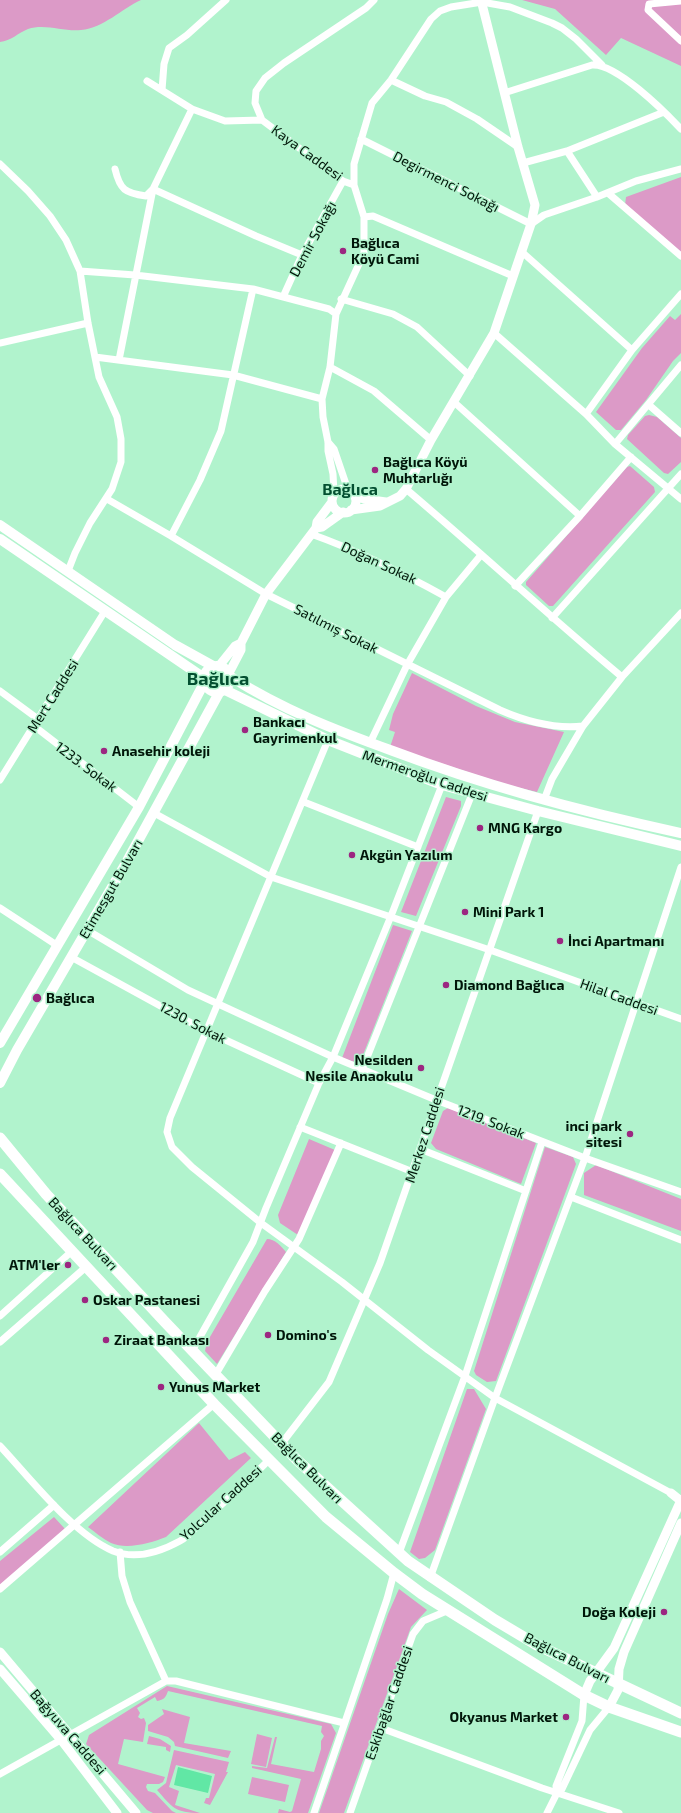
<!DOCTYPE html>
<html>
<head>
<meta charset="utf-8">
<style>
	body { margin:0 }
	canvas { display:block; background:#b1f3cd }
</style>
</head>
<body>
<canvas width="681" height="1813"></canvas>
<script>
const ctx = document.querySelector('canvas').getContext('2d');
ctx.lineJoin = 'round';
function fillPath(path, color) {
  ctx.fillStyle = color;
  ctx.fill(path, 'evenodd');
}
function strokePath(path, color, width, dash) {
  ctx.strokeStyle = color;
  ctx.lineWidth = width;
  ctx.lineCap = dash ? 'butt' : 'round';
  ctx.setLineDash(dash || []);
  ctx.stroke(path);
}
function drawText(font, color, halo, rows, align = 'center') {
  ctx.font = font + ' "Exo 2",sans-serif';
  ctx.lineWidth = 3;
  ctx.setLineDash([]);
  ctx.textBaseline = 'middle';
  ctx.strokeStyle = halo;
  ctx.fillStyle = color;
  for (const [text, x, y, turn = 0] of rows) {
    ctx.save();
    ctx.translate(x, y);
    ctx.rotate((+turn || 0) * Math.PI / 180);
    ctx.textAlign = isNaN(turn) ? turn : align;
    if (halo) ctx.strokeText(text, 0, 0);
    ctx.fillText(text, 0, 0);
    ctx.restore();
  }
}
fillPath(new Path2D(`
	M0 0H141C121 9 104 28 81 30 64 32 45 23 28 29 18 33 11 41 0 42Z
	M522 0H681V66L621 38 606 55 555 9Z
	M681 177V253L625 205 626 197Z
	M681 314V353L673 361 646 400 621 430H616L596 412 642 348 670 316 675 320Z
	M649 415 657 417 681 438V462L668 474 664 473 627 439 628 435 645 416Z
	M630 466 654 487 655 492 553 606H549L526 585V582L627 467Z
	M412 673 476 706 515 722 564 732 537 792 508 785 390 747 395 732 389 730 393 714Z
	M446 797 461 801V806L416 916 401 912Z
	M393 925 412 931 363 1055 358 1063 342 1058Z
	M448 1108 536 1143 521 1184 436 1149 431 1143 443 1111Z
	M309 1139 335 1150 298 1235 280 1223 278 1215Z
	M545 1147 573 1157 576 1164 496 1381 487 1382 476 1375 474 1371Z
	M596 1165 681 1199V1231L584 1195V1173Z
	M267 1239C275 1239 281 1246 286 1252L217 1364 205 1351 207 1342Z
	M467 1389H474L486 1409 435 1550 425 1558 419 1559 410 1552Z
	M199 1423 229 1460 245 1452 251 1458 166 1537C151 1543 127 1550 111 1543 103 1539 95 1532 88 1527Z
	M54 1517 66 1530 0 1588V1561Z
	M399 1589 427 1610 411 1627 344 1813H319L388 1614Z
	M167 1686 331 1724 336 1733 308 1813H278L279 1809 290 1812 292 1811 301 1779 252 1768V1766L267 1768 275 1737H277L271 1764 314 1772 321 1749V1741L324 1736 321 1732 322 1726 168 1691C166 1697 164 1700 157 1701L155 1697 137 1708 140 1713 138 1717 141 1719 144 1718 146 1723 143 1742 124 1739 118 1764 165 1777 163 1782 159 1784H147L146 1787 148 1791 155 1793 172 1811 176 1813H153L147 1810 86 1744 89 1735Z
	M162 1709 190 1717 184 1743 231 1751 228 1758 175 1746 174 1742 168 1737 148 1731V1725L164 1714Z
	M257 1734 272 1738 266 1767 251 1764Z
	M149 1736 160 1739 171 1746 170 1752 166 1750V1747L147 1744Z
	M174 1750 229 1762 226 1772H228L210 1805 204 1803 206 1798H209L215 1774 176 1765 169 1787 179 1791 175 1805 200 1813C175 1813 172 1807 157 1790L166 1783Z
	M252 1777 289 1785 285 1802 248 1794Z`), '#dc9ac7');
fillPath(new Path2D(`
	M178 1767 212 1776 208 1793 174 1785Z`), '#61e7a5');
strokePath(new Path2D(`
	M681 1 649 4 648 10 681 41
	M391 80 425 96 446 102 477 119 518 147
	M147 81 192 109 225 121 262 120
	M162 90 164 64 169 48 187 35 226 0
	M504 93 592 65C616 63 664 111 681 129
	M361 139 531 224 544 215 597 197 636 181 681 169
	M567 151 664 112
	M523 163 567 151 597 197
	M0 164 28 191 50 216 66 240 80 271 88 323 99 377 117 417 121 439V462L112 489 90 523 75 553 68 571
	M115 169C120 190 125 193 146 196L153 189 256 236 302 255
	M354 185 343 181 262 120 255 103 256 91 265 78 284 63 366 8 374 0
	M608 193 681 256
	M364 217 373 216 513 276
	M522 252 632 350
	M80 271 135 275 253 289 329 309 336 314
	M253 289 221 431 200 480 171 536 266 594 500 710C525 721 556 729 583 726
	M283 297 302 255 343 181
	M341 299 393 314 417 327 470 376
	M494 333 586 414 615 444 681 499
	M0 343 88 323
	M95 357 233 375 322 399
	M119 360 153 189 192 109
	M330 367 374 391 431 440
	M454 402 580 516 631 457
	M649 405 681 433
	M586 414 632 350 681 294
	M328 442 334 449 348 490
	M615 444 681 365
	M406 489C479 551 549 616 622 677
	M334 493 333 474 328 451V442L323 417 322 399 330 367 336 314 364 253V217L354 185V164L372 103 391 80 431 19 440 11 451 7 482 2 510 7 552 23 562 28 576 39 602 65
	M107 499 171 536
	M311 534C359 551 401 572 446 597
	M515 586 580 516
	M552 618 681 474
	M0 691 38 719
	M34 726 139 807
	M328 740 170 1118 167 1132 172 1147 192 1167 261 1223 342 1282 428 1350 495 1398 671 1493
	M370 743 407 665 446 597 481 555
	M0 780 105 611
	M544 800 552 779 583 726 622 677 681 613
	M304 802 418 847
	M154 813 271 877 490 950 681 1019
	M0 908 58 946
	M87 930 188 990 333 1057 436 1100 585 1158 681 1192
	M71 957 206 1031 319 1083
	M362 1070 472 794
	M300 1127 413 1172
	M420 1149 526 1191
	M571 1197 681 1240
	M0 1316 72 1251
	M0 1342 86 1267
	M192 1351 253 1242 266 1208 319 1083 333 1057 391 916 442 785
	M216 1374 265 1291 299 1239 341 1143
	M282 1443 329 1382 380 1263 538 811
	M0 1446C30 1478 73 1534 113 1551 136 1560 160 1552 180 1541 189 1536 197 1526 205 1519 227 1500 249 1480 270 1459
	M0 1552 54 1505
	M120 1552 122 1576 130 1602 166 1681
	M399 1553 465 1376 542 1142
	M430 1578 495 1398 585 1158 681 867
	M0 1589 214 1404
	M381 1728 542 1788 619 1813
	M0 1774 166 1681H176L344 1723
	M557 1793 556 1786 582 1721 584 1695
	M314 1813 387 1599 394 1573
	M350 1813 413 1634 423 1621 449 1610
	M547 1813 557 1793 562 1789 590 1730 609 1707`), '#fff', 7);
strokePath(new Path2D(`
	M332 501a12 12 0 1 1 24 0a12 12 0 1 1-24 0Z
	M355 496 364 499 386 502
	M351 510 380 506 400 496 406 489 431 440 494 333 531 224 535 205 518 147 481 0
	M316 528 322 527 343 512
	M219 666 235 646 241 643
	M229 673 241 650V643L266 594 316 528 317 522 332 502
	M671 1493 681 1501
	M0 1652 136 1813
	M0 1669 62 1741 117 1813
	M584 1695 590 1681 614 1648 681 1500
	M609 1707 618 1690 619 1669 624 1652 681 1523`), '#fff', 9);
strokePath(new Path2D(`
	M0 525 175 645 213 666
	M0 539 204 678
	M204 679a13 13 0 1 1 26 0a13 13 0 1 1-26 0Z
	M231 677C283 710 335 730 393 751 486 786 583 812 681 833
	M225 690 328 740 442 785 538 811 681 846
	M0 1043 139 807 204 683
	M0 1083 17 1050 126 863 219 693`), '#fff', 10);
strokePath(new Path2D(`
	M0 1138 46 1194 165 1322 297 1460 408 1561 495 1620 537 1645 681 1713
	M0 1174 214 1404 326 1517 394 1573 422 1594 584 1695 609 1707 681 1732`), '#fff', 11);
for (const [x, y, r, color] of [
	[343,251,4,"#9c2681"],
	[375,470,4,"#9c2681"],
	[245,730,4,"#9c2681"],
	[104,751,4,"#9c2681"],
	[480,828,4,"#9c2681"],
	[352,855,4,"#9c2681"],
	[465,912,4,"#9c2681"],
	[560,941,4,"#9c2681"],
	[446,985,4,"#9c2681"],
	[37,998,5,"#9c2681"],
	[421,1068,4,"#9c2681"],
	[630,1134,4,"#9c2681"],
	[68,1265,4,"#9c2681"],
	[85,1300,4,"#9c2681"],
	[268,1335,4,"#9c2681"],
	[106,1340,4,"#9c2681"],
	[161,1387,4,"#9c2681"],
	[664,1612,4,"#9c2681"],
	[566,1717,4,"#9c2681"]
]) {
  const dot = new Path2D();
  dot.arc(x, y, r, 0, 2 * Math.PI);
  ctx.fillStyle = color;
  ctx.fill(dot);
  strokePath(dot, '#b1f3cd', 1.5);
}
drawText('14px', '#001609', '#b1f3cd', [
	["Kaya Caddesi",307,153,36],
	["Degirmenci Sokağı",446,182,27],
	["Demir Sokağı",313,239,-62],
	["Doğan Sokak",379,563,25],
	["Satılmış Sokak",336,629,27],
	["Mert Caddesi",53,696,-58],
	["1233. Sokak",86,767,37],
	["Mermeroğlu Caddesi",425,776,19],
	["Etimesgut Bulvarı",111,889,-60],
	["Hilal Caddesi",619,997,20],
	["1230. Sokak",193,1023,28],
	["1219. Sokak",491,1122,21],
	["Merkez Caddesi",425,1135,-72],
	["Bağlıca Bulvarı",83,1234,47],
	["Bağlıca Bulvarı",307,1468,45],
	["Yolcular Caddesi",221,1503,-42],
	["Bağlıca Bulvarı",567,1658,27],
	["Eskibağlar Caddesi",389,1703,-71],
	["Bağyuva Caddesi",68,1732,49]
]);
drawText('bold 14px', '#001609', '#b1f3cd', [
	["Bağlıca",351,243],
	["Köyü Cami",351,259],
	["Bağlıca Köyü",383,462],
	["Muhtarlığı",383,478],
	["Bankacı",253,722],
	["Gayrimenkul",253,738],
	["Anasehir koleji",112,751],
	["MNG Kargo",488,828],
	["Akgün Yazılım",360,855],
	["Mini Park 1",473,912],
	["İnci Apartmanı",568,941],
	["Diamond Bağlıca",454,985],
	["Bağlıca",46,998],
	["Nesilden",413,1060,"right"],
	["Nesile Anaokulu",413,1076,"right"],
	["inci park",622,1126,"right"],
	["sitesi",622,1142,"right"],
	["ATM'ler",60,1265,"right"],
	["Oskar Pastanesi",93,1300],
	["Domino's",276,1335],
	["Ziraat Bankası",114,1340],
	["Yunus Market",169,1387],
	["Doğa Koleji",656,1612,"right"],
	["Okyanus Market",558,1717,"right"]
], 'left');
drawText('bold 16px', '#034f30', '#b1f3cd', [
	["Bağlıca",350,490]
]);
drawText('bold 18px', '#034f30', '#b1f3cd', [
	["Bağlıca",218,679]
]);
</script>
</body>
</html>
